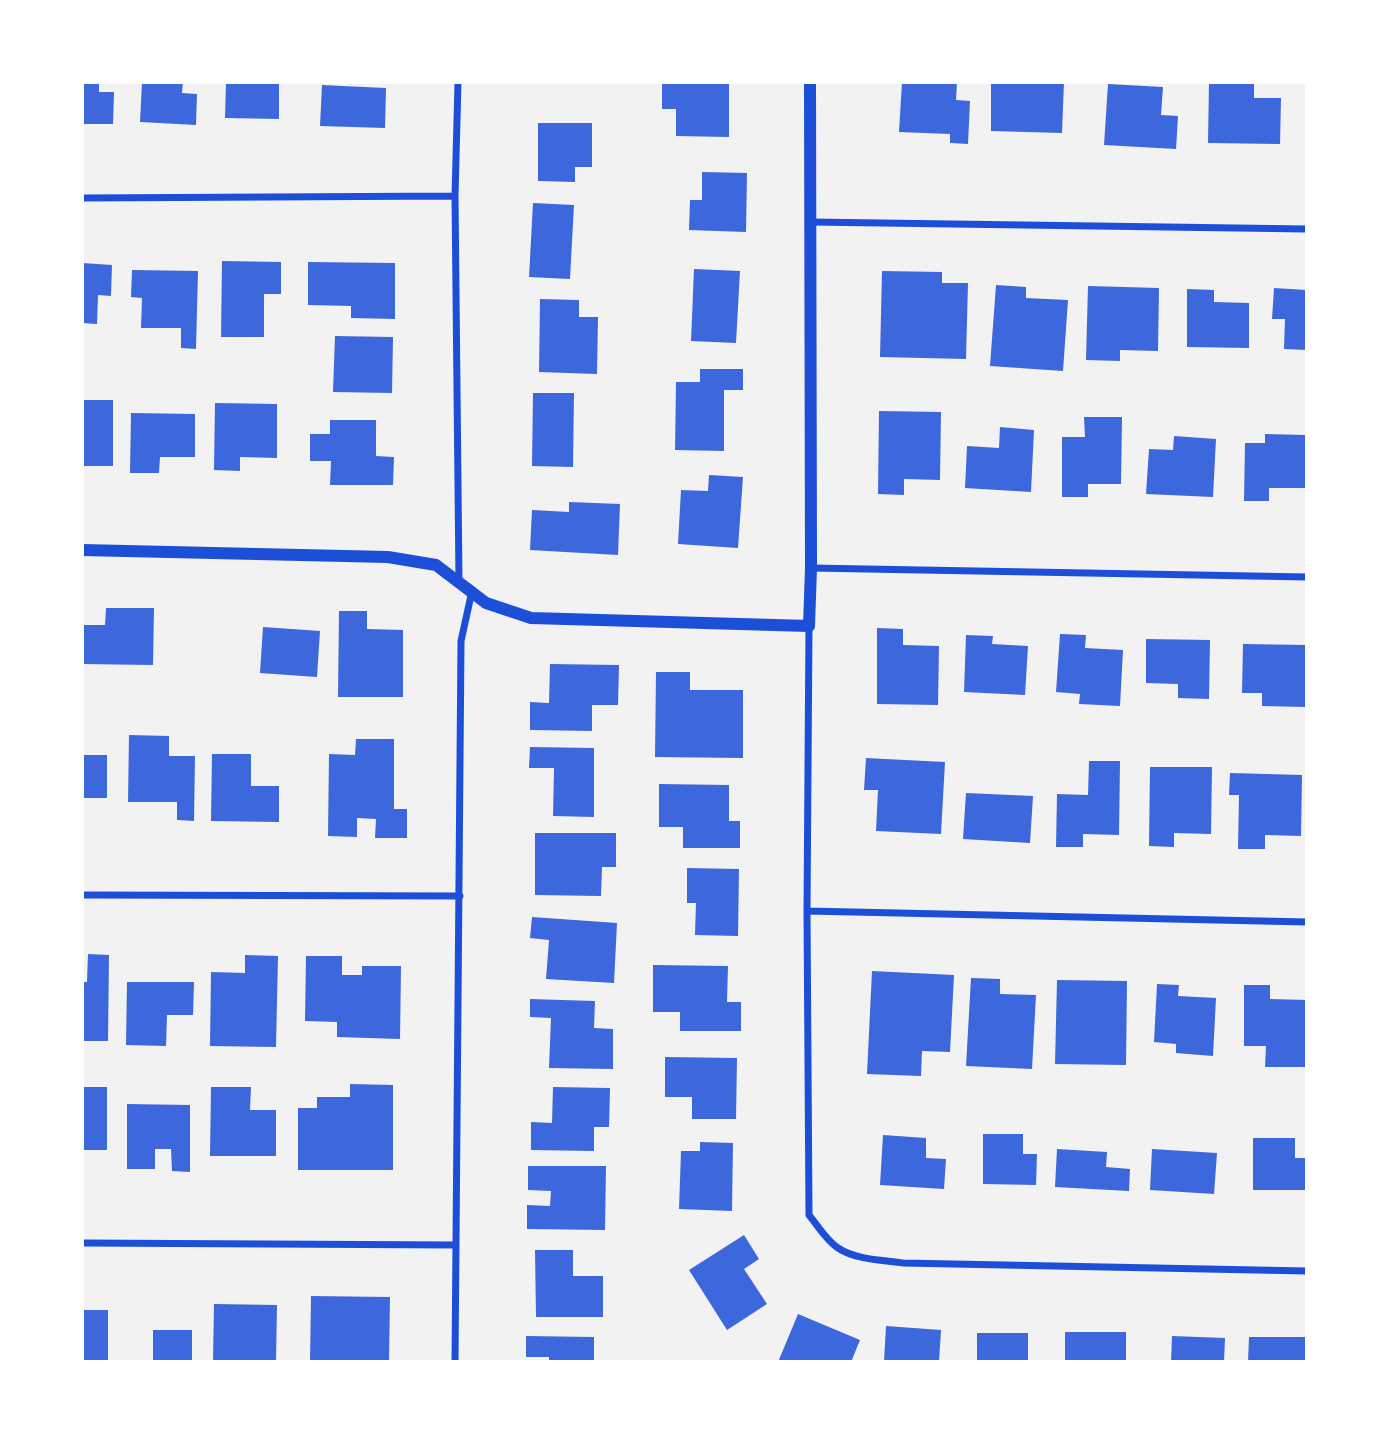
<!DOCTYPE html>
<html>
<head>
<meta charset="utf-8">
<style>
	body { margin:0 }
	#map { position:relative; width:1389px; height:1444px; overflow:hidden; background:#f2f2f2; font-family:"PT Sans",sans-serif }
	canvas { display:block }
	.frame { position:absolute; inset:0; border:84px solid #fff; pointer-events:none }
</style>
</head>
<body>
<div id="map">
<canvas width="1389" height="1444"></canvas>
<div class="frame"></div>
</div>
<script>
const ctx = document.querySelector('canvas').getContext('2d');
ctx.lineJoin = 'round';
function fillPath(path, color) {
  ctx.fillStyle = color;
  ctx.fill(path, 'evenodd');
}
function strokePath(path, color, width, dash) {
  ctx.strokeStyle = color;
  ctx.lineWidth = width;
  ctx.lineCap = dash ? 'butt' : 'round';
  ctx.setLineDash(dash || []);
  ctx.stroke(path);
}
fillPath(new Path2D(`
	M82 82H99V92H114L113 124H82Z
	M142 82H183L182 93 197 94 196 125 140 122Z
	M226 82H279V119L225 118Z
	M662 82H729V137L676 136V109H662Z
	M902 82H957L956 100 970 101 968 144 950 143V134L899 132Z
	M991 82H1064L1062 133 991 131Z
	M1209 82H1254V98H1281L1280 144 1208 143Z
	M1108 84 1163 87 1161 115 1178 116 1176 149 1104 145Z
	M322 85 386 88 385 128 320 126Z
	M538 123H592V167H575V182L538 181Z
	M702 172 747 173 746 232 689 230 690 200H702Z
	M533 203 574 205 570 279 529 277Z
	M222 261 281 262V294H264V337H221Z
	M308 262 395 263V319L351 318V306L308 305Z
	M82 263 112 265 111 296 98 295 97 324 82 323Z
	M694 269 740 271 736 343 691 341Z
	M132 270 198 271 196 349 181 348V328H141L142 298 131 297Z
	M882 271 942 272V283H968L966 359 880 357Z
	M996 285 1026 287V298L1068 300 1063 371 990 366Z
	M1088 286 1159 288 1158 351 1120 350V361L1086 360Z
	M1274 288 1307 290V350L1284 349 1285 319H1272Z
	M1187 289 1214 290V302L1249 303V348L1187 347Z
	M540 299 579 300V317H598L597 374 539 372Z
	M335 336 393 337 392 393 333 392Z
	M700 369H743V390H724V451L675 450 676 382H700Z
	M533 393H574L573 467 532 466Z
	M82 400H113V466H82Z
	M215 403 277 404V458L240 457V471L214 470Z
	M879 411 941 412 940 480 904 479V495L878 494Z
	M131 413 195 414V457H160L159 473H130Z
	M1084 417H1122L1121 484H1088V497H1062V437H1085Z
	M330 420H376V456L394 457 393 485H330L331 461H310V434H330Z
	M1000 427 1034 430 1031 492 965 488 967 446 999 448Z
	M1265 434 1306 435V488H1269V501H1244L1245 443H1265Z
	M1174 436 1216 439 1213 497 1146 494 1149 449 1173 450Z
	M709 475 743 477 738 548 678 544 681 490 708 491Z
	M569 502 620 504 618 555 530 550 532 510 569 512Z
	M106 608H154L153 665 82 664V625H105Z
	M339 611H367V629L403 630V697H338Z
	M263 627 320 631 317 677 260 673Z
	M877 628 903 629V645L939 646 938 705 877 704Z
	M1060 634 1086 635 1085 648 1123 650 1120 706 1079 704 1080 694 1056 692Z
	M966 635 993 636 992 644 1028 646 1025 695 964 692Z
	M1146 639 1210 640 1209 699 1178 698V684L1146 683Z
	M1243 644 1306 645 1305 707 1262 706V693H1242Z
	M550 664 619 665 618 705H592V731L530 730V702L549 703Z
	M656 672H690V690H743V758L655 757Z
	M129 735 169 736V756H195L194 821 177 820V802H128Z
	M356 739H394V809H407V838H375L376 819 357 818V837L328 836 329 754 355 755Z
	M530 747 594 748V817L553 816 554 768H529Z
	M212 754H251V786H279V822L211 821Z
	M82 755H107V798H82Z
	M866 758 945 762 941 834 876 831 878 790H864Z
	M1089 761H1120L1119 835 1083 834V847H1056L1057 794 1088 795Z
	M1150 767H1212L1211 834 1174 833V847L1149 846Z
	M1230 773 1302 775 1301 836 1265 835V849H1238L1239 795H1229Z
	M659 784 729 785V821H740V848H683V827H659Z
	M966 793 1033 796 1030 843 963 839Z
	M535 833H616V867H602L601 896 535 895Z
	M687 868 739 869 738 936 695 935 696 903H687Z
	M532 917 617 923 614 983 546 979 549 940 530 938Z
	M88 954 109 955 108 1041H82V982H87Z
	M245 955 278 956 276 1047 210 1046 211 972 245 973Z
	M306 956H342V975H362V966H401L400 1039 337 1037V1022L305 1021Z
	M653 965 728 966 727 1002H741V1031H680V1012H653Z
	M872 971 954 975 950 1052 922 1051 921 1076 867 1074Z
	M971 978 1000 979V994L1036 995 1032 1069 966 1066Z
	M1057 980 1127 981 1126 1065 1055 1064Z
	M127 982H194L193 1015H167L166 1046 126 1045Z
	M1157 984 1179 985 1178 996 1216 998 1213 1056 1176 1053V1044L1154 1042Z
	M1244 985H1270V999L1307 1000 1306 1067H1265L1266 1046H1244Z
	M530 999 595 1001 594 1028 613 1029V1069L549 1068 551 1018 530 1017Z
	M665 1057 737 1058 736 1119H692V1097H665Z
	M350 1084 393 1085V1170H298V1108H317V1097H350Z
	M82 1087H107V1150H82Z
	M211 1087H251L250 1110H276V1156H210Z
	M553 1087 610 1088 609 1127H594V1151L531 1150V1122L552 1123Z
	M127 1104 190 1105V1172L172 1171 171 1149H155V1169H127Z
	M983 1134H1023V1154H1037L1036 1185 983 1184Z
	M883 1135 926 1138V1158L946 1159 944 1189 880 1185Z
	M1253 1138H1295V1158H1307V1190H1253Z
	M700 1142 733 1143 732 1211 679 1209 681 1151H700Z
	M1057 1149 1107 1152 1106 1167 1130 1169 1129 1191 1055 1187Z
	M1152 1149 1217 1153 1214 1194 1150 1190Z
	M528 1166H606L605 1230 527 1229V1205L550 1206 551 1191 528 1190Z
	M744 1235 759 1259 744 1269 767 1304 727 1330 689 1270Z
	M535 1250H573V1276H603V1317H536Z
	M311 1296 390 1297 389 1362H310Z
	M214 1304 277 1305 276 1362H213Z
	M83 1310H108V1362H82Z
	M798 1314 860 1340 851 1362H778Z
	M886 1326 941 1330 939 1362H884Z
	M153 1330H192V1362H153Z
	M1065 1332H1126V1362H1065Z
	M977 1333H1028V1362H977Z
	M526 1336 594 1337V1362H549V1357H526Z
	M1172 1336 1225 1338 1224 1362H1171Z
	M1249 1337H1307V1362H1248Z`), '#3d67dc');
strokePath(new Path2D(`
	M458 82 455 196 459 581
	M82 198 455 196
	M811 222 1307 229
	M811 568 1307 577
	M809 626 807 911 809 1215C818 1226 826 1240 838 1248 856 1260 883 1260 903 1263L1307 1271
	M82 895 460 896
	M807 911 1307 922
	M82 1243 455 1245
	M455 1362 461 641 472 591`), '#1d4ed8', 7);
strokePath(new Path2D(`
	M82 550 388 557 436 565 486 603 531 618 809 626 811 568 810 82`), '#1d4ed8', 12);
</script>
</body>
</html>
